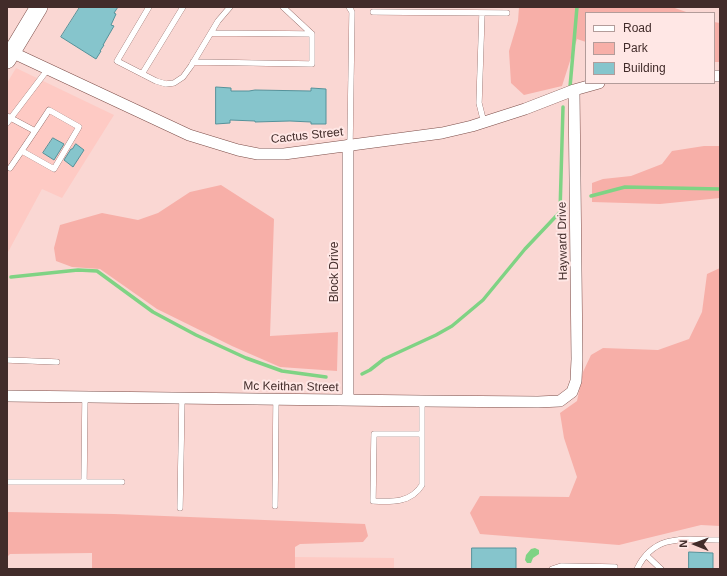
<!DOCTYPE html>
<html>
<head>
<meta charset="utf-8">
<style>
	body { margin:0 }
	#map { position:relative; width:727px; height:576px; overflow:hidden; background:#fad7d3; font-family:Helvetica,sans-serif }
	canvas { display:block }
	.frame { position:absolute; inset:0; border:8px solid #422c2a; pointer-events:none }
	.legend { position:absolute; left:585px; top:12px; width:130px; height:72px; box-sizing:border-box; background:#ffe7e5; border:1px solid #b39c9a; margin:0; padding:5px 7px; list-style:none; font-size:12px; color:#422c2a }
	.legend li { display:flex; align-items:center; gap:8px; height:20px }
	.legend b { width:20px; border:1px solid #b39c9a }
	.north { position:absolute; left:675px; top:524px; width:40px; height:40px; -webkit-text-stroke:3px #ffe7e5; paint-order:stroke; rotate:271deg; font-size:11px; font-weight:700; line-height:16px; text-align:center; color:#422c2a }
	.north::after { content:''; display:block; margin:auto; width:14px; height:18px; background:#422c2a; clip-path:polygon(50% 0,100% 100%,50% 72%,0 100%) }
</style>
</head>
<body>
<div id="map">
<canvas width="727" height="576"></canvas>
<div class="frame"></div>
<ul class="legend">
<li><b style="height:5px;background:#fff"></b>Road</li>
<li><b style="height:11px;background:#f7afa8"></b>Park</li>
<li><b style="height:11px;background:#86c5cc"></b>Building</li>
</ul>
<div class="north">N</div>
</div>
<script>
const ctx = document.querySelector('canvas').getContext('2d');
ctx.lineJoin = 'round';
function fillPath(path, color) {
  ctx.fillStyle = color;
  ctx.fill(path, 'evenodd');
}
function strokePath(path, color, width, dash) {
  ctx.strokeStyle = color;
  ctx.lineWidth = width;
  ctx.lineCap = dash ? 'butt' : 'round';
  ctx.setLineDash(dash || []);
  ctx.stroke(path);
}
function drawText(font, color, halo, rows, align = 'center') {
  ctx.font = font + ' Helvetica,sans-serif';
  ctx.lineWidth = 4;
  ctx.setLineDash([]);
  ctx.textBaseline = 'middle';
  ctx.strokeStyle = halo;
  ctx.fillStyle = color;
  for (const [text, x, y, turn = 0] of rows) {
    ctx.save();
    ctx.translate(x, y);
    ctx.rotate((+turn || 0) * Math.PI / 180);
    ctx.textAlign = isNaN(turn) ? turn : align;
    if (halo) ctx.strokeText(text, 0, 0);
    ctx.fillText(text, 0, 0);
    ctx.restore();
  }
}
fillPath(new Path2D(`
	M16 68 114 115 62 198 42 189 7 254V83Z
	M294 557 394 558V569H294Z`), '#fecac4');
fillPath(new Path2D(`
	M519 7H672L689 13H586V42L577 39 562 86 524 95 511 83 509 51 518 21Z
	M714 22 720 23V62H714Z
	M704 146H720V198L660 204 592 202V183L603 179 631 176 662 164 672 151Z
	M221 185 274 219 270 336 338 332 337 371 280 367 232 346 157 309 100 269 72 267 56 261 54 248 60 225 102 213 138 220 158 213 190 192Z
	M720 268V526L701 525 619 545 480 534 470 513 480 496 569 497 577 477 564 438 560 413 577 401 583 372 591 355 603 348 658 350 689 339 702 312 707 274Z
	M7 512 114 514 365 524 368 536 363 542 300 544 295 547V569H92V553L10 554 7 557Z`), '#f7afa8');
fillPath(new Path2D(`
	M535 548 539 550V554L533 558 531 563H527L525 560 526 555 531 549Z`), '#7fd384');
strokePath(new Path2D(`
	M570 87 577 7
	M591 196 625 187 720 189
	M11 277 78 270 97 271 153 312 196 335 246 358 282 371 326 377
	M362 374 370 370 384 359 436 335 452 326 483 300 525 249 560 212 563 107`), '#7fd384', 3.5);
const building = new Path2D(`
	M80 7H118L114 13 116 14 111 25 114 26 103 45H104L100 51H101L96 59 61 37Z
	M216 87 231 88V91H249L255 90 311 91V88L326 89V124H311V122L290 121 255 122V121L230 120V123L216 124Z
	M53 138 64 144 54 160 43 153Z
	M76 144 84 150 73 167 64 160 71 149H72Z
	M472 548H516V569H472Z
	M689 552 713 553V569H689Z`);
fillPath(building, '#86c5cc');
strokePath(building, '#55929a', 1);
const lane = new Path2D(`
	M149 7 117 61 156 81 166 84 174 83 183 77 191 66 218 21 230 7
	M349 7 352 12 350 144
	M373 12 507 13
	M482 13 479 103 484 123
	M211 33 312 34
	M193 62 312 64V34L283 7
	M142 74 183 7
	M7 116 35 131
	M7 123 48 69
	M10 168C23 149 36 130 49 110L79 127 54 169 22 151
	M7 360 57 362
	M422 434H374L373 501C392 502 411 503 422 485V401
	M7 482H122
	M84 482 85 397
	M275 506 276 399
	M180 508 182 398
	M646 555 661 569
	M552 569 561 566 615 567
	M637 569C655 532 686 540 720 540`);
const street = new Path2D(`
	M7 50 189 135 238 150 258 154H284L442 133 472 126 525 109 574 90 599 83
	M714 76H720
	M7 396 422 401 538 402 560 401 572 392 576 381 577 359 574 90
	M348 400V145`);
const primary = new Path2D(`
	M7 60 39 7`);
strokePath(lane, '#7c4d48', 6);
strokePath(street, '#7c4d48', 12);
strokePath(primary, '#7c4d48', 18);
strokePath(lane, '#fff', 5.5);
strokePath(street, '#fff', 11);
strokePath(primary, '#fff', 17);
drawText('12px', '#422c2a', '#ffe7e5', [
	["Cactus Street",307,136,-6],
	["Hayward Drive",563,241,-91],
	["Block Drive",335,272,-90],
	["Mc Keithan Street",291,387,1]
]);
</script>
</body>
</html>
